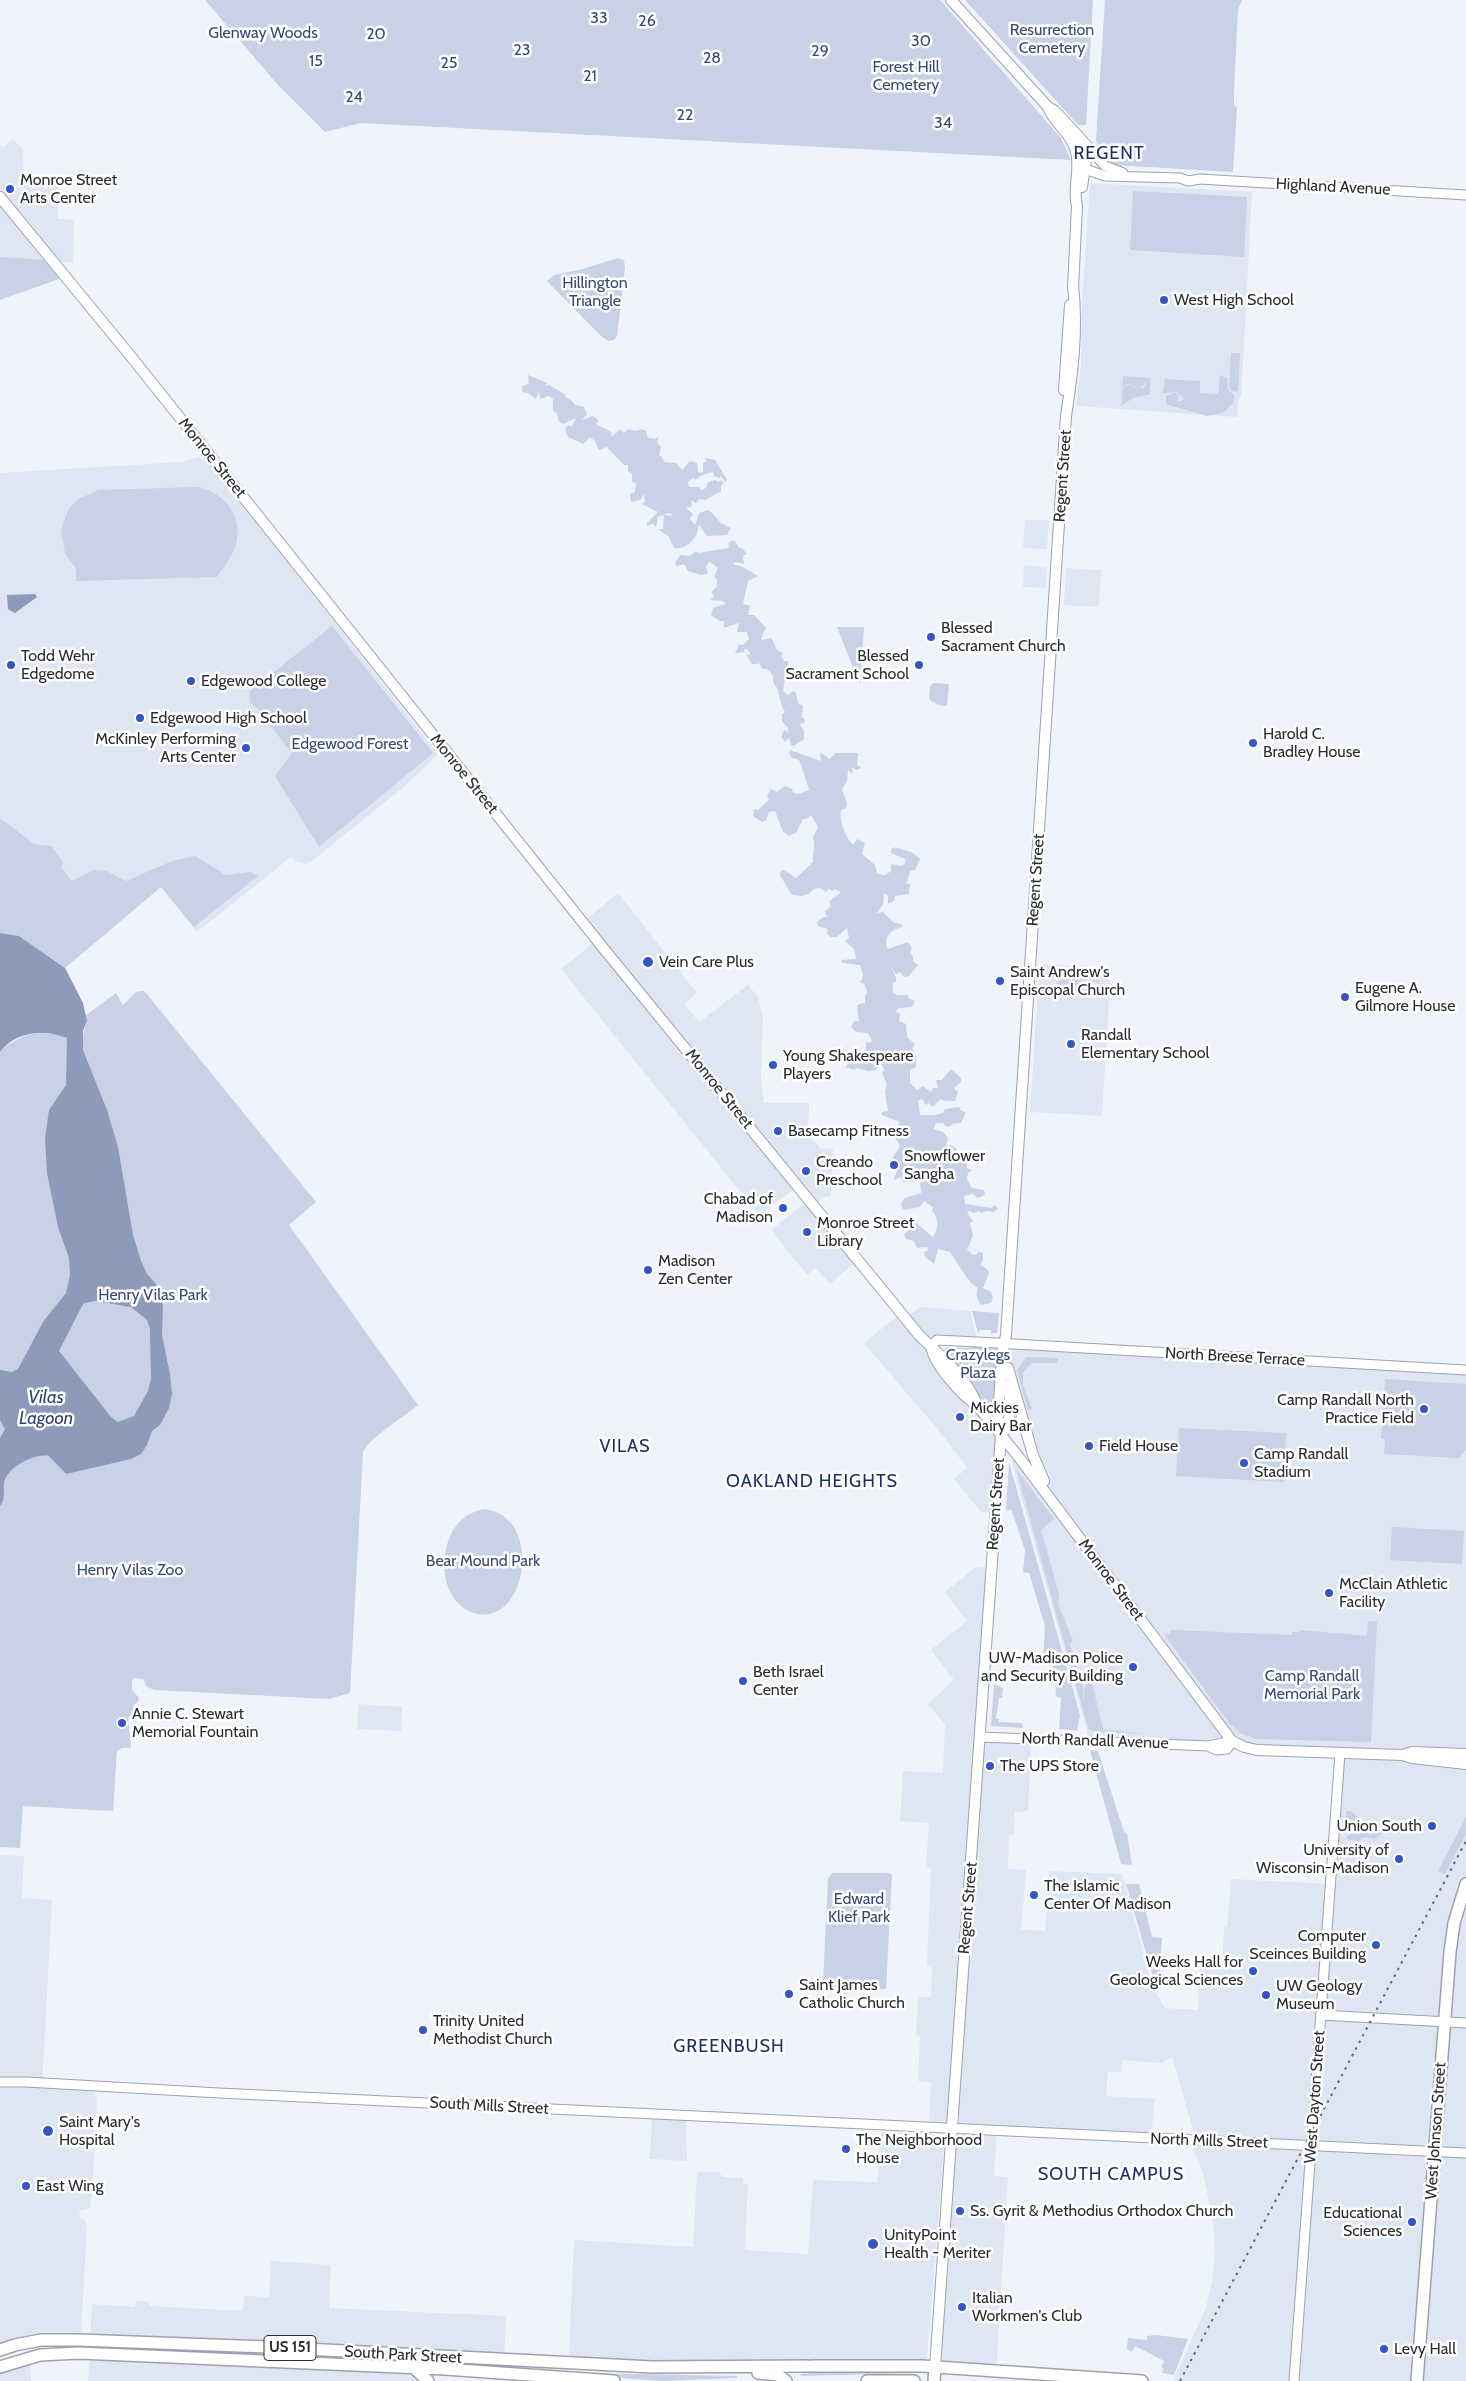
<!DOCTYPE html>
<html>
<head>
<meta charset="utf-8">
<style>
	body { margin:0 }
	canvas { display:block; background:#eff3fb }
</style>
</head>
<body>
<canvas width="1466" height="2381"></canvas>
<script>
const ctx = document.querySelector('canvas').getContext('2d');
ctx.lineJoin = 'round';
function fillPath(path, color) {
  ctx.fillStyle = color;
  ctx.fill(path, 'evenodd');
}
function strokePath(path, color, width, dash) {
  ctx.strokeStyle = color;
  ctx.lineWidth = width;
  ctx.lineCap = dash ? 'butt' : 'round';
  ctx.setLineDash(dash || []);
  ctx.stroke(path);
}
function drawText(font, color, halo, rows, align = 'center') {
  ctx.font = font + ' Cabin,sans-serif';
  ctx.lineWidth = 5;
  ctx.setLineDash([]);
  ctx.textBaseline = 'middle';
  ctx.strokeStyle = halo;
  ctx.fillStyle = color;
  for (const [text, x, y, turn = 0] of rows) {
    ctx.save();
    ctx.translate(x, y);
    ctx.rotate((+turn || 0) * Math.PI / 180);
    ctx.textAlign = isNaN(turn) ? turn : align;
    if (halo) ctx.strokeText(text, 0, 0);
    ctx.fillText(text, 0, 0);
    ctx.restore();
  }
}
fillPath(new Path2D(`
	M13 139 23 150 24 183 58 184V219L74 220 73 263 0 257V144L3 147Z
	M1090 183 1252 192 1242 383 1241 397 1238 400 1237 417 1076 406 1081 365 1082 303Z
	M199 457 206 460 251 516 438 754 405 786 312 861 306 864 299 863 291 857 197 932 161 887 65 968 19 936 0 933V473L182 462Z
	M1025 520H1049L1047 549 1023 548Z
	M1024 565 1047 568 1046 588 1023 587Z
	M1066 568 1101 570 1099 607 1064 605Z
	M618 893 697 993 684 1004 699 1022 748 985 758 997 763 1018 761 1080 764 1103H809L808 1134 820 1148 833 1149 831 1196 824 1197 814 1206 858 1260 830 1284 816 1268 807 1275 771 1230 809 1200 798 1186 759 1215 561 969 597 940 583 922Z
	M1040 964 1111 968 1102 1116 1030 1112Z
	M921 1307 970 1311 978 1342 937 1340 930 1346 1001 1435 995 1513 981 1512 954 1479 967 1468 945 1438 864 1343 901 1313 905 1318Z
	M1005 1344 1466 1370V2381H1173L1206 2308 1212 2282 1215 2251 1213 2224 1203 2172 1193 2149V2130L1172 2057 1161 2063 1122 2060 1121 2072H1108L1106 2096 1155 2099 1152 2127 1149 2132 997 2126 994 2176 1008 2177 996 2371 935 2367 959 2123 929 2121 931 2082 918 2081 920 2036 916 2035 918 1997H931L932 1969 927 1965 931 1868 926 1867 929 1823 900 1821 903 1771 943 1773 945 1724 928 1704 954 1680 931 1650 967 1621 945 1592 976 1567 991 1568 980 1736 1031 1739 1028 1811 1015 1812 1014 1835H1009L1008 1869 1026 1870 1021 1930 1045 1931 1049 1871 1122 1874 1153 1988 1165 2008 1198 2010 1200 1967 1222 1968 1224 1927H1227L1231 1879 1330 1884 1340 1753 1223 1743 1088 1741 1087 1730 1012 1463 1015 1451 1060 1510 1054 1494 1042 1479 1008 1368Z
	M358 1704 402 1707 401 1731 357 1729Z
	M0 1855 24 1856 22 1898 52 1900 42 2088 91 2091 95 2093 97 2099 91 2205 89 2209 79 2211 80 2219 84 2220 87 2225 81 2332 29 2337 0 2345Z
	M652 2118 686 2121 687 2161 650 2159Z
	M881 2132 945 2135 927 2359 629 2362 572 2359 569 2355 574 2240 693 2247 697 2172H718L723 2177 743 2178V2184H748L745 2250 808 2254 813 2180 877 2182Z
	M271 2261 331 2265 329 2308 506 2316 504 2361 90 2340 92 2304 135 2307 136 2301 149 2302 150 2306 243 2311 244 2296 269 2297Z
	M90 2354 414 2368 428 2381H88Z
	M30 2357 31 2381H0V2367Z`), '#dee5f3');
fillPath(new Path2D(`
	M205 0H940L1061 138 1071 160 361 123 325 132 278 85Z
	M965 0H1093L1086 125H1078Z
	M1105 0H1242L1238 10 1234 92V105L1237 108 1233 172 1113 165 1098 148 1096 140Z
	M1133 191 1247 197 1244 257 1130 250Z
	M0 257 44 260 59 279 0 300Z
	M618 258 624 260 625 268 617 336 614 340 608 341 600 335 547 281 554 275 583 269Z
	M1231 353H1240L1238 392 1231 391 1229 387Z
	M528 375 547 383 544 386 549 385 565 394V397L571 400 575 405 584 407 587 414 582 420 593 416 598 420 596 424 611 432 612 437 620 429 624 433 628 429 636 431 641 429 646 431 648 438 655 439 659 436 657 442 661 447 659 455 662 457 664 462 676 463 682 470 690 461 697 463 698 472 701 473 703 471V463L707 461 705 458 715 460 727 480 725 482 721 476 719 478 714 476 713 472 702 475 695 480 693 478 688 482V484L690 487H699L701 490 706 488 708 482 715 480 719 482 720 480 724 483 721 486V491L705 500 699 499 696 503 691 500 692 506 686 508 693 514 690 519 695 525 699 513 709 510 721 523 731 528 727 535 707 536 699 525C697 537 689 550 674 548L669 537 658 529H663L664 515 671 516 672 514 668 513 658 517 656 527 653 524 647 526V523L658 512 642 504 645 502 644 494 640 500 631 502 630 494 635 492 636 483 632 482V474L628 471V465H624L607 447 599 450 595 441 590 437 583 444 568 437 565 430 567 426H572L576 418 563 424 558 420 557 413 553 411V399L549 396 540 399 539 391 536 399 528 393 522 392V386L529 384Z
	M1220 375 1227 378 1228 390 1235 396 1233 404 1222 413 1207 416 1166 404V396L1174 393 1179 395 1178 402 1185 399 1177 392 1163 393 1165 379 1200 381V393L1218 394Z
	M1123 376 1150 378V394L1133 398 1121 406 1123 387 1130 385C1137 388 1147 392 1146 380L1144 385 1140 388 1128 384 1122 387Z
	M198 487C227 493 246 521 234 550 230 559 223 568 217 577L76 581V569L65 553 61 531 68 510 78 499 99 490Z
	M731 541H735L739 548H742L747 554 743 556 744 564 734 562V565L741 566 758 576 748 581 743 604 750 606 748 615H754L766 628 761 638 762 640 771 638 778 651 783 653 781 656 784 661H788L790 675 785 679 783 691 788 695 794 691 796 693 798 703 803 706 802 717 805 720 804 723 800 724 804 731V739L794 746H791L789 738 785 742 781 737 784 730 788 732V728L782 721V714L785 712C779 704 781 692 773 682 775 676 771 673 767 669H763L758 662V664H752L746 654 749 655 750 653 747 649H744V652L735 653 739 645H743L749 639 747 632H737L739 623 724 628V621H720L711 615 713 608 726 604 722 601 710 600 714 596 711 592 717 586V580L714 577 718 568 709 561 706 567 708 574 701 575 688 571 684 564 677 566 675 563 680 555 690 556 696 551 698 553 729 548 728 543Z
	M332 626 433 753 319 847 275 776 292 753 261 714 262 712 250 702V691Z
	M837 627H864L860 685Z
	M933 683 949 684 947 706 938 705 929 699 930 687Z
	M790 750 821 761 820 753 825 755 829 759 836 753H858L857 765 861 768 856 770 851 767 853 771 852 774 848 770 847 781 842 789 847 804 846 808 841 810C839 822 845 836 853 845L857 839 865 843 862 854 875 865 877 874 885 875 891 871V864L902 866 905 863V859L891 853 892 848 895 849V847L913 853 920 859 915 870 910 871 907 882 904 883 910 884 909 894 895 896 894 901 888 904V896L884 893 883 905 877 913 883 912 894 923 902 924V927C893 929 882 936 888 949L908 942 912 948 910 952 913 957V961L918 965 909 976 904 977 900 972 896 974 891 967 896 978V982L893 983V992L897 995H908V998L915 1001 912 1007 899 1008 895 1012 900 1014 899 1021 906 1024 907 1037 915 1044 912 1048C916 1053 918 1060 915 1068L910 1069V1083L917 1090 923 1086 931 1092 933 1088H938L936 1080H942L951 1069 961 1078V1082L954 1088 958 1092 955 1101H946L941 1099 932 1107 929 1103 926 1105 922 1099 918 1101 920 1115H934L943 1113 945 1109 959 1107 961 1111 966 1112 961 1123 952 1124 950 1127 945 1126 943 1123H936L934 1129 943 1132 948 1138 946 1146 951 1145 957 1149V1154L967 1155V1168L972 1170 968 1173 967 1179 972 1188 984 1190 985 1195 978 1198 973 1194 964 1196 965 1204 991 1208 994 1205 998 1208 994 1212 987 1211 980 1213 979 1211 974 1213 969 1211 967 1213 973 1221 970 1223 973 1235 967 1250 973 1255 978 1254V1252L983 1253V1261L980 1265 987 1269 989 1273 983 1288 991 1292 993 1298 991 1303 981 1305C977 1297 975 1298 978 1288L970 1282 950 1252 938 1249 934 1264 925 1257 924 1252 929 1250 927 1247 917 1248 914 1241 906 1239 904 1235 915 1222 935 1239 933 1236C939 1230 939 1218 932 1211L933 1207 924 1201 920 1207 905 1210 902 1208 901 1203 905 1198 921 1193 920 1182H903L901 1177 894 1180 897 1170 893 1157 900 1146 893 1134 900 1122 882 1115V1112L888 1111 885 1092 887 1084 882 1073 884 1070 882 1065H879L876 1070 868 1071 857 1068 854 1070 845 1067 848 1065 842 1061 845 1058 844 1055 850 1052 853 1059H849L851 1062 856 1061 860 1064 857 1057 859 1053 866 1050V1042L870 1043 872 1041 868 1033 856 1032 851 1027 854 1021H859L857 1006 859 1004 865 1003V996L867 992 865 985 859 981H862L863 974 860 965 842 963V960L856 959 854 949 845 941 849 938 847 928 837 937H831L827 934 828 929 818 926 817 922 823 917H827L825 911 831 906 829 902 841 892 834 889 833 891 828 889 827 892 820 888 814 889 809 894 802 896 792 895 780 875 781 871 784 870 796 878 813 862C812 854 816 845 813 838L818 827 811 815 808 818 803 819 796 833 789 836 783 832 775 811 769 812 766 820 762 822 753 816 754 809 758 810 769 800 767 795 771 789 777 792 785 786 792 789 793 793 799 794 809 790C806 779 803 770 799 760L792 758 789 754Z
	M0 818 34 844 52 846 63 863 61 868 72 881 94 870 107 871 126 881 172 861 195 856 226 875 250 872 258 876 194 927 161 887 65 968 19 936 0 933Z
	M1084 972 1100 973 1099 982 1081 980 1083 991 1055 989 1057 982 1062 980 1063 973 1082 974Z
	M143 991 146 993 316 1202 289 1225 418 1405C406 1415 367 1440 363 1452L350 1693 329 1699 155 1690 147 1687 143 1679 135 1678 132 1681V1690L139 1698 138 1702 134 1705 132 1715 128 1718 131 1748H122L117 1751 113 1811 23 1806 20 1848 0 1847V1052C4 1046 10 1044 16 1040 39 1027 58 1036 82 1039L87 1021 86 1015 116 993 123 1005 136 992Z
	M972 1311 999 1313 997 1333H991V1330H980L978 1333Z
	M976 1346 994 1347 998 1351 993 1414 944 1350 946 1347 970 1348Z
	M1026 1357 1058 1358 1057 1363H1032L1023 1372V1385L1032 1409 1028 1410 1017 1370Z
	M1385 1379 1466 1384V1450L1459 1458 1384 1454 1385 1439 1381 1438Z
	M1179 1428 1286 1433 1284 1482 1176 1476Z
	M1009 1462 1080 1715 1077 1731 1059 1729 1061 1698 1056 1696 1055 1676 1049 1654 1043 1659 1045 1626 1029 1573 1023 1572 1025 1550 1011 1509 1006 1511Z
	M1016 1469 1054 1519 1041 1530 1059 1594 1058 1604 1073 1641 1070 1644 1083 1687V1706L1084 1688 1091 1679 1103 1729 1144 1734 1093 1731 1088 1728Z
	M485 1509C546 1517 526 1633 471 1612 459 1607 451 1597 447 1584 439 1553 450 1514 485 1509Z
	M1392 1527 1464 1531 1462 1564 1390 1560Z
	M1368 1621 1377 1622 1371 1742 1256 1739 1242 1734 1230 1724 1163 1633 1169 1635 1171 1630 1292 1635V1632H1300V1630L1367 1636Z
	M994 1684 1003 1688 1002 1698H999L996 1719H999V1722L1022 1723 1023 1728 991 1726Z
	M1090 1750 1098 1751 1124 1832 1127 1833 1132 1865 1121 1864Z
	M1346 1811H1351L1364 1824 1369 1820 1382 1833 1375 1839 1364 1837 1359 1841 1347 1839V1835H1350L1351 1827H1345Z
	M1466 1817V1834L1445 1874 1438 1871Z
	M833 1873H889L892 1875 886 1989 828 1988 823 1983 828 1878Z
	M1126 1884H1139L1152 1937 1162 1938 1158 1994Z
	M1156 2335 1188 2339 1174 2375 1162 2373 1164 2368 1161 2367 1164 2361 1135 2346 1132 2352 1127 2349 1128 2338 1147 2340V2336Z
	M840 2370 918 2371V2373L801 2376 800 2374Z
	M579 2373 737 2376V2378L663 2381 579 2375Z`), '#c8d1e5');
fillPath(new Path2D(`
	M35 594 37 597 15 613 8 609 7 595Z
	M0 933 19 936 65 968 83 1003 87 1021 83 1031V1050L107 1110 118 1147 133 1235 141 1261 147 1274 156 1284 163 1306 162 1335 170 1374 172 1394 169 1408 160 1425 152 1431 147 1445 141 1454 131 1459 66 1474 49 1456C35 1453 7 1467 4 1483 3 1492 6 1498 0 1506V1438L5 1429 0 1420V1370L12 1372 18 1369 43 1322 66 1293 70 1275 69 1258 58 1227 47 1173 45 1138 49 1110 66 1085 67 1038C45 1029 15 1031 0 1052ZM95 1301 131 1307 147 1320 150 1329 151 1379 148 1391 134 1416 118 1422 111 1417 59 1351 81 1308 84 1303Z`), '#8d9ab9');
const tertiary = new Path2D(`
	M1088 147 1105 166 1123 173
	M1081 164 1085 169 1105 176 1180 178 1188 181 1200 179 1466 195
	M930 1346 937 1340 997 1343 1466 1370
	M980 1737 1209 1746 1232 1741
	M1210 1747 1217 1750 1227 1749 1232 1741
	M1321 2015 1466 2023
	M0 2082H26L219 2093 1466 2153
	M1294 2381 1340 1753`);
const secondary = new Path2D(`
	M951 0 1048 107 1055 111 1088 147 1082 187
	M1048 107C1054 124 1072 133 1076 152 1081 170 1072 188 1077 206L1073 288
	M0 197 133 359 604 949 919 1335C940 1356 966 1376 977 1405L1021 1460 1232 1741 1244 1747 1257 1750 1403 1755 1412 1758 1466 1764
	M1064 390 1070 305
	M932 1349C934 1364 963 1397 977 1405
	M1008 1368 1033 1455 1044 1481
	M1001 1435C1013 1422 1010 1401 1009 1384
	M1403 1755 1412 1752 1466 1754
	M935 2367 1001 1435 998 1418 1002 1355 1006 1335 1066 416C1073 371 1078 329 1073 284`);
const primary = new Path2D(`
	M0 2350 15 2345 41 2340H79L267 2347 652 2367 808 2366
	M812 2366H922L1142 2381
	M0 2367 40 2355 79 2353 445 2369 614 2381
	M414 2368 428 2381
	M758 2373 778 2375 786 2381
	M867 2381H914
	M934 2381 935 2367
	M1417 2381 1450 1952 1454 1923 1466 1884`);
strokePath(tertiary, '#9fa2aa', 11);
strokePath(secondary, '#9fa2aa', 12);
strokePath(primary, '#9fa2aa', 14);
strokePath(tertiary, '#fff', 9);
strokePath(secondary, '#fff', 10);
strokePath(primary, '#fff', 11);
strokePath(new Path2D(`
	M1180 2381 1466 1841`), '#65676b', 2, [2.5, 5]);
for (const [x, y, r, color] of [
	[10,189,5,"#3554c5"],
	[1164,300,5,"#3554c5"],
	[931,637,5,"#3554c5"],
	[11,665,5,"#3554c5"],
	[919,665,5,"#3554c5"],
	[191,681,5,"#3554c5"],
	[140,718,5,"#3554c5"],
	[1253,743,5,"#3554c5"],
	[246,748,5,"#3554c5"],
	[648,962,6,"#3554c5"],
	[1000,981,5,"#3554c5"],
	[1345,997,5,"#3554c5"],
	[1071,1044,5,"#3554c5"],
	[773,1065,5,"#3554c5"],
	[778,1131,5,"#3554c5"],
	[894,1165,5,"#3554c5"],
	[806,1171,5,"#3554c5"],
	[783,1208,5,"#3554c5"],
	[807,1232,5,"#3554c5"],
	[648,1270,5,"#3554c5"],
	[1424,1409,5,"#3554c5"],
	[960,1417,5,"#3554c5"],
	[1089,1446,5,"#3554c5"],
	[1244,1463,5,"#3554c5"],
	[1329,1593,5,"#3554c5"],
	[1133,1667,5,"#3554c5"],
	[743,1681,5,"#3554c5"],
	[122,1723,5,"#3554c5"],
	[990,1766,5,"#3554c5"],
	[1432,1826,5,"#3554c5"],
	[1399,1859,5,"#3554c5"],
	[1034,1895,5,"#3554c5"],
	[1376,1945,5,"#3554c5"],
	[1253,1971,5,"#3554c5"],
	[789,1994,5,"#3554c5"],
	[1266,1995,5,"#3554c5"],
	[423,2030,5,"#3554c5"],
	[48,2131,6,"#3554c5"],
	[846,2149,5,"#3554c5"],
	[26,2186,5,"#3554c5"],
	[960,2211,5,"#3554c5"],
	[1412,2222,5,"#3554c5"],
	[873,2244,6,"#3554c5"],
	[962,2307,5,"#3554c5"],
	[1384,2349,5,"#3554c5"]
]) {
  const dot = new Path2D();
  dot.arc(x, y, r, 0, 2 * Math.PI);
  ctx.fillStyle = color;
  ctx.fill(dot);
  strokePath(dot, '#fff', 2);
}
for (const [x, y, w] of [
	[290,2348,52]
]) {
  const box = new Path2D();
  box.roundRect(x - w / 2, y - 12.5, w, 25, 4);
  ctx.fillStyle = '#fff';
  ctx.fill(box);
  strokePath(box, '#2c2d30', 1);
}
drawText('bold 15px', '#2c2d30', null, [
	["US 151",290,2348]
]);
drawText('16px', '#394976', '#fff', [
	["33",599,18],
	["26",647,21],
	["Resurrection",1052,30],
	["Cemetery",1052,48],
	["Glenway Woods",263,33],
	["20",376,34],
	["30",921,41],
	["23",522,50],
	["29",820,51],
	["28",712,58],
	["15",316,61],
	["25",449,63],
	["Forest Hill",906,67],
	["Cemetery",906,85],
	["21",590,76],
	["24",354,97],
	["22",685,115],
	["34",943,123],
	["Hillington",595,283],
	["Triangle",595,301],
	["Edgewood Forest",350,744],
	["Henry Vilas Park",153,1295],
	["Crazylegs",978,1355],
	["Plaza",978,1373],
	["Bear Mound Park",483,1561],
	["Henry Vilas Zoo",130,1570],
	["Camp Randall",1312,1676],
	["Memorial Park",1312,1694],
	["Edward",859,1899],
	["Klief Park",859,1917]
]);
drawText('16px', '#2c2d30', '#fff', [
	["Monroe Street",20,180],
	["Arts Center",20,198],
	["West High School",1174,300],
	["Blessed",941,628],
	["Sacrament Church",941,646],
	["Todd Wehr",21,656],
	["Edgedome",21,674],
	["Blessed",909,656,"right"],
	["Sacrament School",909,674,"right"],
	["Edgewood College",201,681],
	["Edgewood High School",150,718],
	["Harold C.",1263,734],
	["Bradley House",1263,752],
	["McKinley Performing",236,739,"right"],
	["Arts Center",236,757,"right"],
	["Vein Care Plus",659,962],
	["Saint Andrew's",1010,972],
	["Episcopal Church",1010,990],
	["Eugene A.",1355,988],
	["Gilmore House",1355,1006],
	["Randall",1081,1035],
	["Elementary School",1081,1053],
	["Young Shakespeare",783,1056],
	["Players",783,1074],
	["Basecamp Fitness",788,1131],
	["Snowflower",904,1156],
	["Sangha",904,1174],
	["Creando",816,1162],
	["Preschool",816,1180],
	["Chabad of",773,1199,"right"],
	["Madison",773,1217,"right"],
	["Monroe Street",817,1223],
	["Library",817,1241],
	["Madison",658,1261],
	["Zen Center",658,1279],
	["Camp Randall North",1414,1400,"right"],
	["Practice Field",1414,1418,"right"],
	["Mickies",970,1408],
	["Dairy Bar",970,1426],
	["Field House",1099,1446],
	["Camp Randall",1254,1454],
	["Stadium",1254,1472],
	["McClain Athletic",1339,1584],
	["Facility",1339,1602],
	["UW-Madison Police",1123,1658,"right"],
	["and Security Building",1123,1676,"right"],
	["Beth Israel",753,1672],
	["Center",753,1690],
	["Annie C. Stewart",132,1714],
	["Memorial Fountain",132,1732],
	["The UPS Store",1000,1766],
	["Union South",1422,1826,"right"],
	["University of",1389,1850,"right"],
	["Wisconsin-Madison",1389,1868,"right"],
	["The Islamic",1044,1886],
	["Center Of Madison",1044,1904],
	["Computer",1366,1936,"right"],
	["Sceinces Building",1366,1954,"right"],
	["Weeks Hall for",1243,1962,"right"],
	["Geological Sciences",1243,1980,"right"],
	["Saint James",799,1985],
	["Catholic Church",799,2003],
	["UW Geology",1276,1986],
	["Museum",1276,2004],
	["Trinity United",433,2021],
	["Methodist Church",433,2039],
	["Saint Mary's",59,2122],
	["Hospital",59,2140],
	["The Neighborhood",856,2140],
	["House",856,2158],
	["East Wing",36,2186],
	["Ss. Gyrit & Methodius Orthodox Church",970,2211],
	["Educational",1402,2213,"right"],
	["Sciences",1402,2231,"right"],
	["UnityPoint",884,2235],
	["Health - Meriter",884,2253],
	["Italian",972,2298],
	["Workmen's Club",972,2316],
	["Levy Hall",1394,2349]
], 'left');
drawText('16px', '#2c2d30', '#fff', [
	["Highland Avenue",1333,187,3],
	["Monroe Street",212,458,51],
	["Regent Street",1063,476,-86],
	["Monroe Street",464,774,51],
	["Regent Street",1036,880,-86],
	["Monroe Street",719,1089,51],
	["North Breese Terrace",1235,1357,3],
	["Regent Street",996,1504,-86],
	["Monroe Street",1111,1580,53],
	["North Randall Avenue",1095,1741,2],
	["Regent Street",968,1908,-85],
	["West Dayton Street",1315,2097,-86],
	["South Mills Street",489,2106,3],
	["West Johnson Street",1436,2131,-86],
	["North Mills Street",1209,2141,2],
	["South Park Street",403,2355,3]
]);
ctx.letterSpacing = '1px';
drawText('18px', '#1d2f66', '#fff', [
	["REGENT",1109,154],
	["VILAS",625,1447],
	["OAKLAND HEIGHTS",812,1482],
	["GREENBUSH",729,2047],
	["SOUTH CAMPUS",1111,2175]
]);
ctx.letterSpacing = '0px';
drawText('italic 18px', '#30406c', '#fff', [
	["Vilas",46,1398],
	["Lagoon",46,1419]
]);
</script>
</body>
</html>
